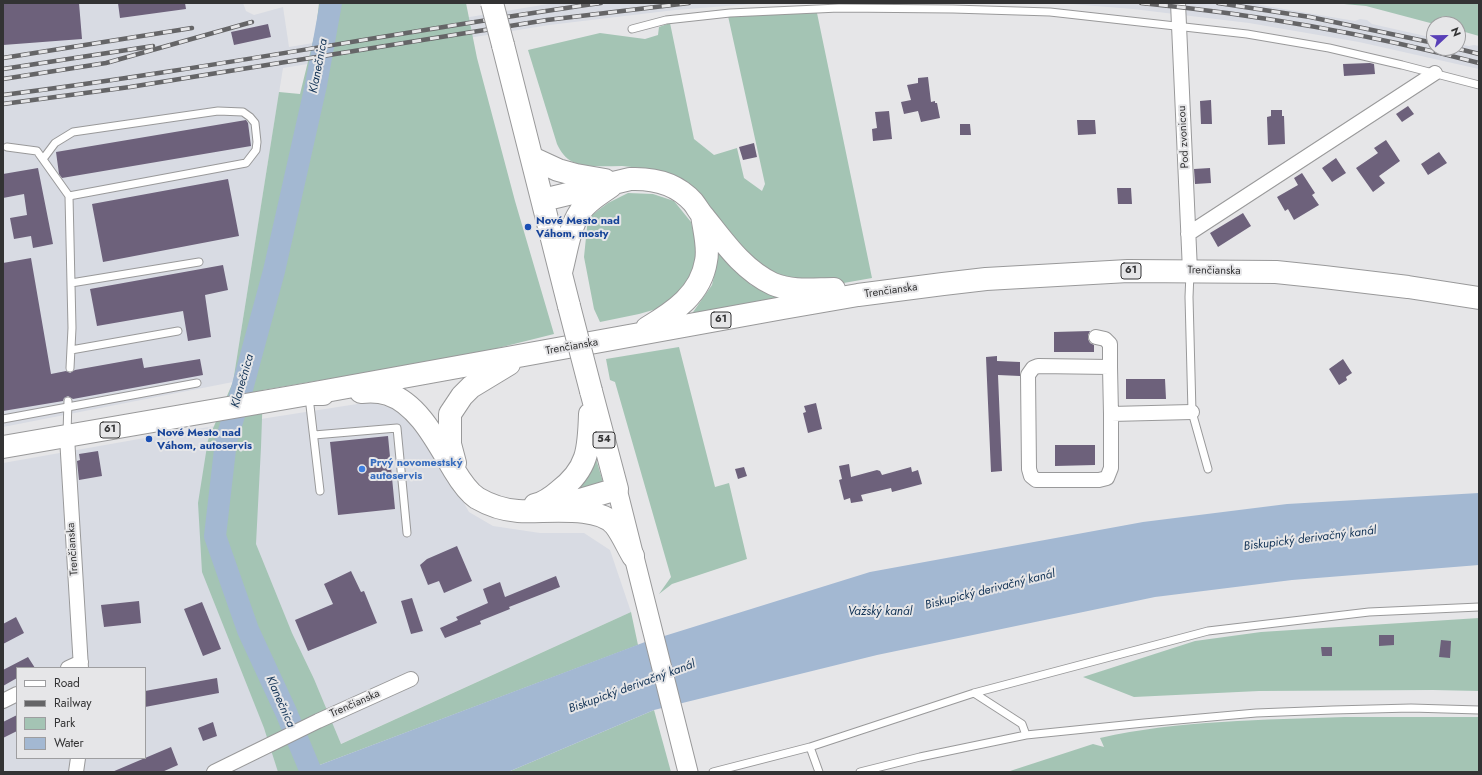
<!DOCTYPE html>
<html>
<head>
<meta charset="utf-8">
<style>
	body { margin:0 }
	#map { position:relative; width:1482px; height:775px; overflow:hidden; background:#e6e6e8; font-family:Jost,sans-serif }
	canvas { display:block }
	.frame { position:absolute; inset:0; border:4px solid #333334; pointer-events:none }
	.legend { position:absolute; left:16px; top:667px; width:130px; height:92px; box-sizing:border-box; background:#e6e6e8; border:1px solid #9e9ea0; margin:0; padding:5px 7px; list-style:none; font-size:12px; color:#333334 }
	.legend li { display:flex; align-items:center; gap:8px; height:20px }
	.legend b { width:20px; border:1px solid #9e9ea0 }
	.north { position:absolute; left:1426px; top:16px; width:40px; height:40px; box-sizing:border-box; background:#e6e6e8; border:1px solid #9e9ea0; border-radius:50%; rotate:68deg; font-size:11px; font-weight:700; line-height:16px; text-align:center; color:#333334 }
	.north::after { content:''; display:block; margin:auto; width:14px; height:18px; background:#583fb7; clip-path:polygon(50% 0,100% 100%,50% 72%,0 100%) }
</style>
</head>
<body>
<div id="map">
<canvas width="1482" height="775"></canvas>
<div class="frame"></div>
<ul class="legend">
<li><b style="height:5px;background:#fff"></b>Road</li>
<li><b style="height:5px;background:#656567"></b>Railway</li>
<li><b style="height:11px;background:#a4c4b4"></b>Park</li>
<li><b style="height:11px;background:#a3b8d2"></b>Water</li>
</ul>
<div class="north">N</div>
</div>
<script>
const ctx = document.querySelector('canvas').getContext('2d');
ctx.lineJoin = 'round';
function fillPath(path, color) {
  ctx.fillStyle = color;
  ctx.fill(path, 'evenodd');
}
function strokePath(path, color, width, dash) {
  ctx.strokeStyle = color;
  ctx.lineWidth = width;
  ctx.lineCap = dash ? 'butt' : 'round';
  ctx.setLineDash(dash || []);
  ctx.stroke(path);
}
function drawText(font, color, halo, rows, align = 'center') {
  ctx.font = font + ' Jost,sans-serif';
  ctx.lineWidth = 4;
  ctx.setLineDash([]);
  ctx.textBaseline = 'middle';
  ctx.strokeStyle = halo;
  ctx.fillStyle = color;
  for (const [text, x, y, turn = 0] of rows) {
    ctx.save();
    ctx.translate(x, y);
    ctx.rotate((+turn || 0) * Math.PI / 180);
    ctx.textAlign = isNaN(turn) ? turn : align;
    if (halo) ctx.strokeText(text, 0, 0);
    ctx.fillText(text, 0, 0);
    ctx.restore();
  }
}
fillPath(new Path2D(`
	M3 3H243L246 11 254 15 283 7 289 47 554 3H765L675 10 549 25 283 68 233 382 3 427Z
	M1058 3H1257L1260 5 1355 21 1360 19 1367 20 1372 24 1434 38V48H1458V44L1469 46 1474 45 1479 46V69L1359 42 1249 23 1133 9Z
	M370 402 410 413 432 446 469 512 493 526 540 533H584L610 550 631 612 279 772H3V463L190 430ZM17 668H145V758H17Z`), '#d8dbe3');
fillPath(new Path2D(`
	M319 3H466L477 58 515 201 554 334 470 355 263 390 261 447 256 544 292 633 314 679 341 744 631 612 638 645 317 766 305 772H278L264 728 202 572 198 503 208 440 233 382 279 92 300 94 316 29Z
	M1333 3H1479V36L1458 30V24H1434L1366 6Z
	M817 13 872 278 838 284 773 281 662 171C648 169 635 167 622 166 606 166 588 168 573 162 565 158 561 152 557 144L528 50 600 33 645 39 658 35 659 27 670 23 694 139 714 155 737 148 744 178 762 191 765 184 728 16Z
	M628 193 653 194 674 201 691 222 699 258 688 286 667 306 639 314 600 322 594 309 584 257 588 218 608 203Z
	M717 249 733 268 751 285 778 298 758 303 691 315 712 285 716 268Z
	M679 347 715 487 729 483 747 559 672 584 659 594 671 577 615 382 610 380 606 359Z
	M596 459 603 482 573 493Z
	M1479 618V691L1433 690 1259 691 1134 697 1083 677 1195 641 1261 632Z
	M654 710 671 772H508Z
	M1345 717H1479V772H1007L1093 744 1104 747 1100 738C1178 720 1265 720 1345 717Z`), '#a4c4b4');
fillPath(new Path2D(`
	M1479 493V565L1292 580 1155 597 877 655 654 710 508 772H305L317 766 645 642 870 572 1143 522 1287 504Z`), '#a3b8d2');
strokePath(new Path2D(`
	M311 772 286 712 248 630 215 536 226 441 242 389 274 271 316 85 331 3`), '#a3b8d2', 22);
fillPath(new Path2D(`
	M3 3H79L82 39 3 45Z
	M118 3H185L186 9 120 18Z
	M268 24 271 37 234 45 231 32Z
	M1370 63 1374 64 1375 74 1344 76 1343 64Z
	M928 77 931 102 935 101V103H937L940 118 921 122 918 111 904 114 901 102 911 100 907 85 918 83V78Z
	M1211 100 1212 124H1201L1200 101Z
	M1408 106 1414 114 1402 122 1396 114Z
	M1271 110H1282V116H1284L1285 144 1268 145 1267 117 1271 116Z
	M889 111 892 139 873 141 872 129 877 128 875 112Z
	M246 120 248 123 251 146 62 178 59 174 56 152Z
	M1077 120H1095L1096 134 1078 135Z
	M960 124H970L971 135H960Z
	M1386 140 1400 161 1379 176 1385 183 1373 192 1356 168 1378 153 1374 148Z
	M754 143 757 157 743 160 739 147Z
	M1439 152 1447 163 1428 175 1421 164Z
	M1336 158 1346 173 1332 182 1322 168Z
	M38 168 53 244 33 248 31 236 14 239 10 218 27 215 24 194 3 198V174Z
	M1210 168 1211 183 1195 184 1194 169Z
	M1302 173 1315 193 1312 195 1319 205 1294 220 1288 209 1285 211 1277 197 1298 185 1294 178Z
	M228 179 239 236 103 262 92 204Z
	M1117 188H1131L1132 204H1118Z
	M1243 213 1251 226 1218 247 1210 233Z
	M31 258 51 374 66 371 70 373 75 370 142 358 144 368 200 359 203 375 73 399 68 396 64 398 63 401 3 411V263Z
	M223 265 228 290 205 295 211 337 188 341 183 311 97 326 90 289Z
	M1090 331 1088 335V339L1090 343 1094 345V352H1054V332Z
	M997 356V361L1020 362V376L998 375 1002 471 991 472 986 357Z
	M1343 359 1352 373 1346 377 1347 380 1339 385 1329 369Z
	M1126 379H1165L1166 399H1126Z
	M816 403 822 429 808 433 803 413 806 412 804 406Z
	M388 436 395 509 338 515 330 442Z
	M1055 445H1095V465L1055 466Z
	M98 451 102 476 79 480 77 461 80 460 79 454Z
	M849 464 851 477 877 470 880 471 882 475 911 467 912 472 918 470 922 484 892 492 891 488 861 495 863 501 851 503 850 498 844 500 839 480 842 479 839 466Z
	M744 467 747 476 738 479 735 469Z
	M457 546 472 581 444 593 439 581 428 585 420 565 427 559Z
	M351 571 361 592 364 591 377 623 308 651 295 620 333 604 324 584Z
	M556 576 560 587 509 607 510 609 480 621 481 624 445 638 440 628 458 620 456 617 488 603 483 589 500 582 505 597Z
	M412 598 423 631 411 634 401 601Z
	M139 601 141 623 104 627 101 605Z
	M202 602 221 649 203 656 184 609Z
	M16 617 24 633 3 644V624Z
	M1379 635H1394V645L1379 646Z
	M1441 640 1451 641 1450 658 1439 657Z
	M1321 647H1332V656H1322Z
	M28 657 35 668H17V678L3 686V670Z
	M217 678 219 693 145 707V691Z
	M17 715V731L3 738V722Z
	M213 722 217 736 203 741 198 728Z
	M171 747 178 765 162 772H112Z`), '#6d617b');
const service = new Path2D(`
	M632 29 666 20 730 13 839 8 953 9 1050 12 1247 34 1329 48 1402 65 1479 85
	M7 147 37 151 69 196
	M43 159 55 143 73 132 218 111 243 112 250 117 255 123 257 142 256 150 246 163 69 196 72 328 70 368
	M1190 273 1189 297 1192 412 1208 469
	M71 283 199 262
	M71 350 178 331
	M309 397 320 491
	M3 419 197 383
	M67 433 68 401
	M314 435 397 428 407 533
	M974 693 1022 724 1026 735
	M810 747 819 772
	M713 772 810 747 974 693 1208 631 1369 612 1479 607
	M860 772 920 757 1026 735 1144 723 1256 713 1333 710 1411 708 1479 710`);
const minor = new Path2D(`
	M1178 3 1190 271
	M1188 234 1435 73
	M1096 337 1105 339 1110 344V367
	M1111 414 1110 367 1038 366 1033 368 1028 375 1029 469 1031 476 1036 480H1099L1107 478 1111 468V414L1192 412
	M67 437 81 668
	M68 668 81 662
	M3 701 17 694
	M76 772 78 758
	M214 772 318 721 411 679`);
const secondary = new Path2D(`
	M617 489 688 772`);
const primary = new Path2D(`
	M503 45 569 306
	M532 158 558 170 576 175 605 180
	M543 200 630 179C654 178 677 184 693 202 697 207 700 213 704 217 724 242 743 270 773 284 792 292 814 289 834 289
	M561 272C566 254 569 228 580 212 587 201 600 194 611 186
	M647 328C674 312 701 294 706 261 709 247 704 230 702 215
	M361 392C370 391 379 391 388 394 419 404 438 444 454 470 460 480 468 492 477 498 489 505 504 510 518 511 543 513 597 504 615 525 622 534 627 546 633 556
	M309 394 783 308 858 295 943 284 986 279 1128 271 1276 272 1324 277 1408 287 1479 298
	M3 447 309 394H323
	M455 463 450 444V414L462 396 471 387 509 364
	M535 505C543 503 552 497 559 491 588 469 589 449 590 414
	M563 505 617 489 591 391`);
strokePath(service, '#99999a', 9);
strokePath(minor, '#99999a', 16);
strokePath(secondary, '#99999a', 21);
strokePath(primary, '#99999a', 24);
strokePath(service, '#fff', 7);
strokePath(minor, '#fff', 14);
strokePath(secondary, '#fff', 19);
strokePath(primary, '#fff', 22);
const rail = new Path2D(`
	M1141 3C1254 14 1369 34 1479 63
	M1218 3 1310 17 1434 43
	M1455 48 1479 54
	M3 58 192 28
	M3 69 153 46
	M3 79 106 63 252 22
	M3 95C203 70 401 31 601 3
	M3 104 130 87 547 20 689 3`);
strokePath(rail, '#656567', 4.5);
strokePath(rail, '#e6e6e8', 3, [9]);
const primaryBridge = new Path2D(`
	M492 3 503 45
	M569 306 591 391`);
strokePath(primaryBridge, '#99999a', 24, []);
strokePath(primaryBridge, '#fff', 22);
for (const [x, y, r, color] of [
	[528,227,4,"#1a4fb4"],
	[149,439,4,"#1a4fb4"],
	[362,469,4,"#3f7fe0"]
]) {
  const dot = new Path2D();
  dot.arc(x, y, r, 0, 2 * Math.PI);
  ctx.fillStyle = color;
  ctx.fill(dot);
  strokePath(dot, '#e6e6e8', 1.5);
}
for (const [x, y, w] of [
	[1131,271,20],
	[721,320,20],
	[110,430,20],
	[604,440,22]
]) {
  const box = new Path2D();
  box.roundRect(x - w / 2, y - 8, w, 16, 3);
  ctx.fillStyle = '#e6e6e8';
  ctx.fill(box);
  strokePath(box, '#333334', 1);
}
drawText('bold 10px', '#333334', null, [
	["61",1131,271],
	["61",721,320],
	["61",110,430],
	["54",604,440]
]);
drawText('11px', '#333334', '#e6e6e8', [
	["Pod zvonicou",1184,137,-93],
	["Trenčianska",1214,271,1],
	["Trenčianska",891,291,-8],
	["Trenčianska",572,347,-10],
	["Trenčianska",73,549,-94],
	["Trenčianska",355,704,-24]
]);
drawText('bold 11px', '#164399', '#e6e6e8', [
	["Nové Mesto nad",536,221],
	["Váhom, mosty",536,234],
	["Nové Mesto nad",157,433],
	["Váhom, autoservis",157,446]
], 'left');
drawText('bold 11px', '#366cbe', '#e6e6e8', [
	["Prvý novomestský",370,463],
	["autoservis",370,476]
], 'left');
drawText('italic 12px', '#113255', '#e6e6e8', [
	["Klanečnica",319,66,-79],
	["Klanečnica",243,381,-74],
	["Biskupický derivačný kanál",1310,539,-7],
	["Biskupický derivačný kanál",990,590,-14],
	["Važský kanál",880,612],
	["Biskupický derivačný kanál",632,687,-20],
	["Klanečnica",280,702,66]
]);
</script>
</body>
</html>
